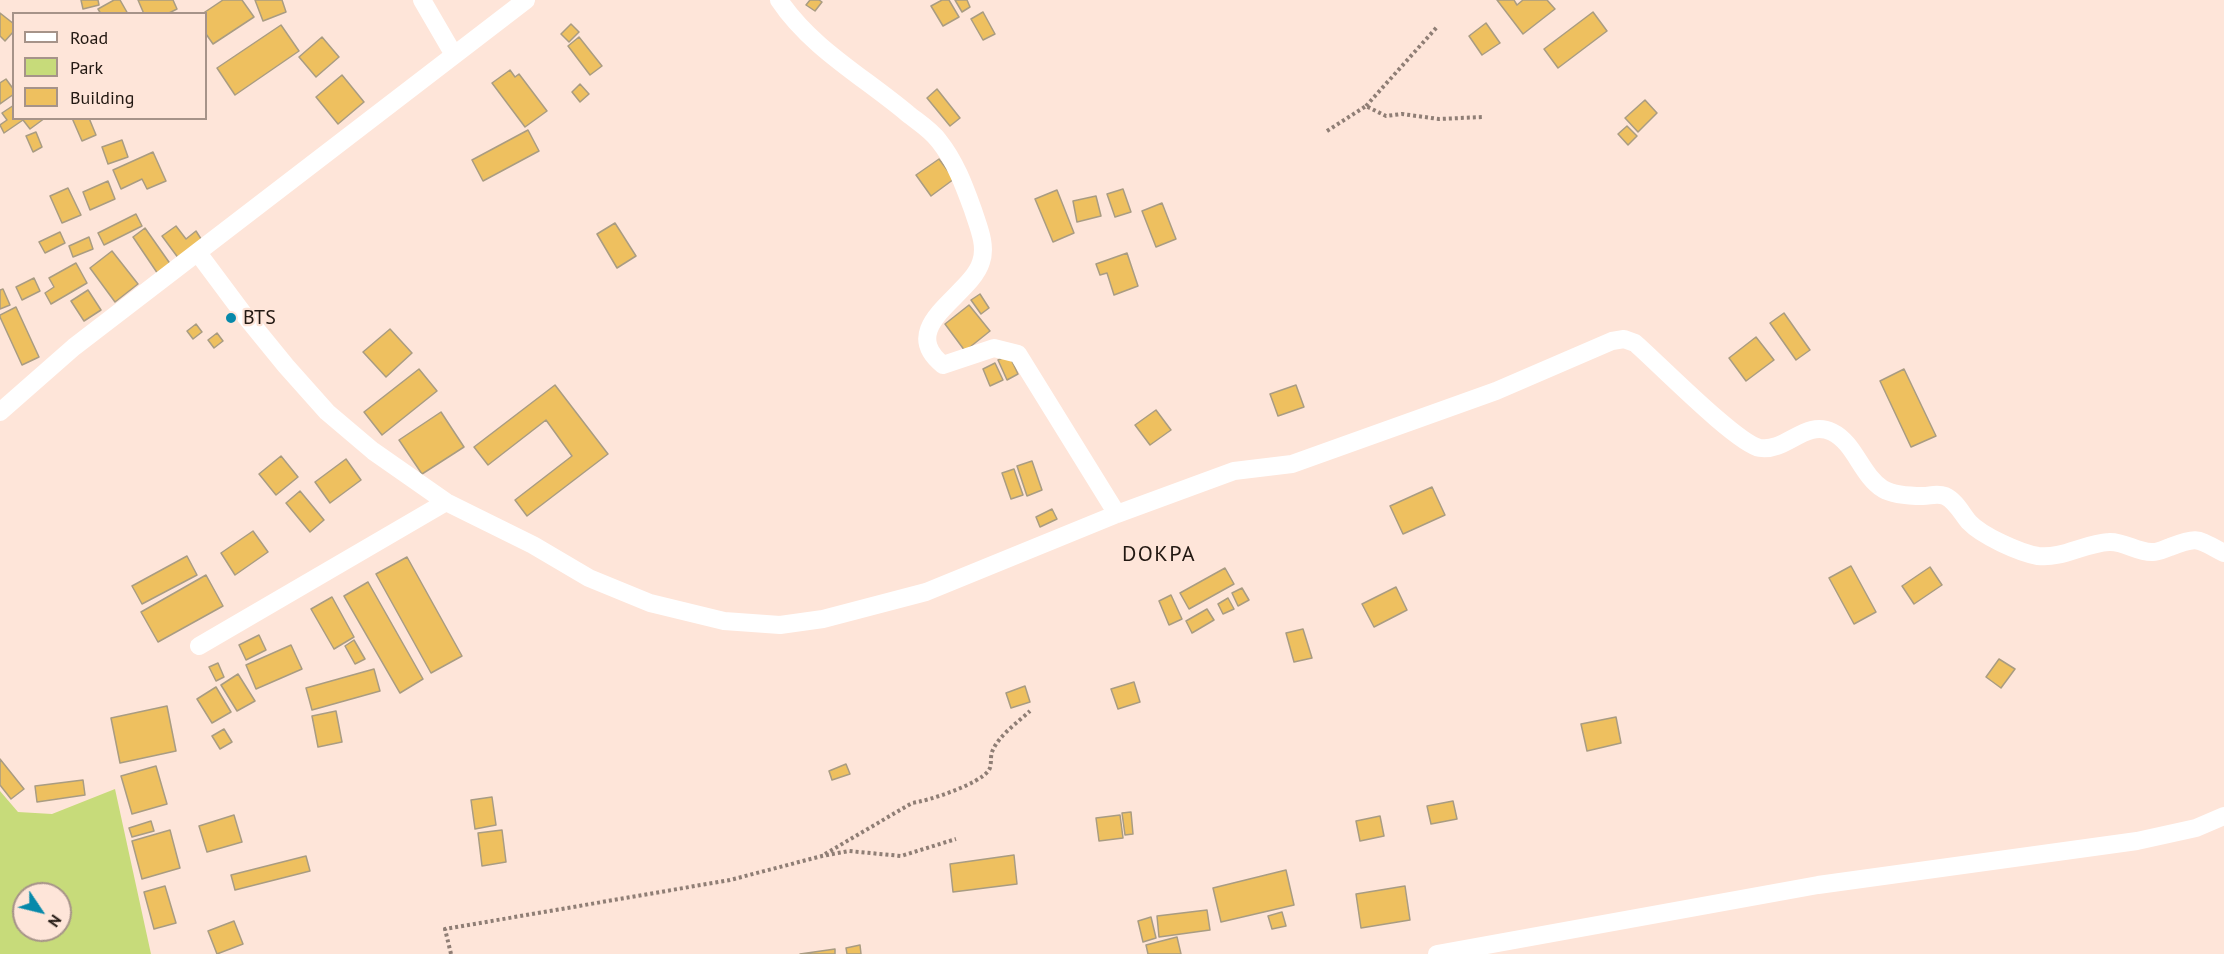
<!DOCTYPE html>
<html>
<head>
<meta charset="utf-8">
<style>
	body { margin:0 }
	#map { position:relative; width:2224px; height:954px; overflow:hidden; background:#fee5d9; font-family:"PT Sans",sans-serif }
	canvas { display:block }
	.legend { position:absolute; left:12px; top:12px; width:195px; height:108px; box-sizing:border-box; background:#fee5d9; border:2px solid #a69389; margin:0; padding:8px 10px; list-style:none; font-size:18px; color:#221812 }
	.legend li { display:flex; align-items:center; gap:12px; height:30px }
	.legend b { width:30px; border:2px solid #a69389 }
	.north { position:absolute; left:12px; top:882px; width:60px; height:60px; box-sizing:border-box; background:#fee5d9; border:2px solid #a69389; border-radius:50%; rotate:125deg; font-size:16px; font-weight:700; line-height:24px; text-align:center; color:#221812 }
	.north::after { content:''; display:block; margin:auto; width:21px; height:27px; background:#0789aa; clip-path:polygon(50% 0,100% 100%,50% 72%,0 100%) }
</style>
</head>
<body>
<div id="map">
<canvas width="2224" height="954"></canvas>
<ul class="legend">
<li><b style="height:8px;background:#fff"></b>Road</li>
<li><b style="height:16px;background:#c7db7a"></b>Park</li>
<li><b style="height:16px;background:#eec05f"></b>Building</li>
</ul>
<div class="north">N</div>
</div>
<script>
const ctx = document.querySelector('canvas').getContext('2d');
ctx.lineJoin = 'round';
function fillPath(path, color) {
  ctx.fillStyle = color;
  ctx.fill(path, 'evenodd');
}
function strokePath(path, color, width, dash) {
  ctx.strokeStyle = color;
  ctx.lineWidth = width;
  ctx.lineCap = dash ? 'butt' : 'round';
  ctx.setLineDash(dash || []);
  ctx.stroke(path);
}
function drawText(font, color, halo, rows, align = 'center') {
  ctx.font = font + ' "PT Sans",sans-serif';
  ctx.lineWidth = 4.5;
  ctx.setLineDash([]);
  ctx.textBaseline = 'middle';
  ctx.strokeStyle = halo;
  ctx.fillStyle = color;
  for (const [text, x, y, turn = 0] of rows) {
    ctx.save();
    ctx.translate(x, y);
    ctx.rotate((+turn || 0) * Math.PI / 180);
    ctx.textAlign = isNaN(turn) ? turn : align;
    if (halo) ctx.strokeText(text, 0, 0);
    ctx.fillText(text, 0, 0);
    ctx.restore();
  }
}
fillPath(new Path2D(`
	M115 789 151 954H0V791L18 812 52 814ZM24 894H60V930H24Z`), '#c7db7a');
const building = new Path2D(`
	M81 0H98L99 5 83 9Z
	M114 0H120L128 14H101L98 9Z
	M138 0H173L177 9 167 14H144Z
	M223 0H242L254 17 213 44 206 34V14H202Z
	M255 0H282L286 12 263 21Z
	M810 0H819L822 2 815 11 806 5Z
	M942 0H949L959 17 943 26 931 6Z
	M955 0H967L970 7 962 12Z
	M1497 0H1514L1517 5 1523 0H1547L1555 9 1523 34Z
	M983 12 995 34 983 40 971 19Z
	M1593 12 1607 31 1558 68 1544 49Z
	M0 13 14 24V31L5 41 0 36Z
	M1486 23 1500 43 1482 55 1469 36Z
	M571 24 579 32 569 42 561 34Z
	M281 25 299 51 235 95 217 68Z
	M322 37 339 57 316 77 299 57Z
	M579 37 602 66 590 75 568 46Z
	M510 70 515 77 519 74 547 111 525 127 492 83Z
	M342 75 364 102 338 124 316 97Z
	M6 79 14 90V94L0 104V83Z
	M580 84 589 94 580 102 572 92Z
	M937 89 960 118 950 126 927 98Z
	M1645 100 1657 113 1638 132 1625 118Z
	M14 105V118H45L30 129 23 120 4 133 0 125 7 120 2 113Z
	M72 118H89L96 135 82 141Z
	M1627 126 1637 136 1628 145 1618 134Z
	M528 130 539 151 483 181 472 160Z
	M36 132 42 147 33 152 26 136Z
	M122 140 128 157 108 164 102 147Z
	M153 152 166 181 147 189 142 179 121 189 113 170Z
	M939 159 954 179 931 196 916 175Z
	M108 181 115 199 90 210 83 192Z
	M68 188 81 215 62 223 50 196Z
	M1123 189 1131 212 1115 217 1107 194Z
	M1057 190 1074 233 1053 242 1035 199Z
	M1096 196 1101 216 1077 222 1073 201Z
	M1162 203 1176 239 1156 247 1142 211Z
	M136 214 142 226 104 245 98 233Z
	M615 223 636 256 617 268 597 234Z
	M176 226 186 239 196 231 203 242 179 259 162 236Z
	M145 228 171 265 158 274 133 237Z
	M60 232 65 243 45 253 39 242Z
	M89 237 93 249 73 257 69 246Z
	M112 251 138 284 115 302 90 268Z
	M1127 253 1138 286 1114 295 1107 273 1100 275 1096 264Z
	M76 263 87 283 51 304 45 293 54 287 49 278Z
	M34 278 40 291 22 300 16 287Z
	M3 289 10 305 0 309V290Z
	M88 290 101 310 84 321 71 301Z
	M980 294 989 308 981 314 971 300Z
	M969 305 990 331 965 351 945 324Z
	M16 307 39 357 22 365 0 317V315Z
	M1784 313 1810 350 1796 360 1770 323Z
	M196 324 202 332 193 339 187 331Z
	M390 329 412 353 386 377 363 352Z
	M217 333 223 341 214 348 208 340Z
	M1756 337 1774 360 1746 381 1729 358Z
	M1009 355 1018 374 1007 380 998 360Z
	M995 363 1003 380 990 386 983 369Z
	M419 369 437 391 382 435 364 412Z
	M1904 369 1936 436 1911 447 1880 381Z
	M555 385 608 454 527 516 515 500 572 456 546 420 488 465 474 447Z
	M1296 385 1304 407 1278 416 1270 394Z
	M1156 410 1171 430 1150 445 1135 425Z
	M441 412 464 447 422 474 399 440Z
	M281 456 298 477 276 495 259 474Z
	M346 459 361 480 330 503 315 482Z
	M1032 461 1042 490 1027 496 1017 466Z
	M1014 469 1023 495 1011 499 1002 473Z
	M1432 487 1445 515 1403 534 1390 506Z
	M300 491 324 520 310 532 286 503Z
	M1052 509 1057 519 1040 527 1036 517Z
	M253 531 268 552 235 575 221 553Z
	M187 556 197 575 142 604 132 586Z
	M407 557 462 656 431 673 376 574Z
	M1851 566 1876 612 1854 624 1829 578Z
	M1930 567 1942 585 1914 604 1902 586Z
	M1225 568 1234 584 1189 609 1180 593Z
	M206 575 223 606 158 642 141 612Z
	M368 582 423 679 400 693 344 596Z
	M1396 587 1407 610 1374 627 1362 604Z
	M1242 588 1249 600 1238 606 1232 593Z
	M1171 595 1182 619 1169 625 1159 601Z
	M332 597 354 637 334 649 311 609Z
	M1228 598 1234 609 1223 614 1218 604Z
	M1207 609 1214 620 1192 633 1186 621Z
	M1303 629 1312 658 1294 662 1286 633Z
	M259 635 266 650 246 660 239 645Z
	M354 640 365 659 355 664 345 646Z
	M291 645 302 669 256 689 246 665Z
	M1999 659 2015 669 2001 688 1986 677Z
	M218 663 224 677 216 681 209 667Z
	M374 669 380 691 312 710 306 688Z
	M238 674 255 701 237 711 221 685Z
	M1134 682 1140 702 1118 709 1111 689Z
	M1025 686 1030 702 1011 708 1006 693Z
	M216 687 231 712 212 723 197 699Z
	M167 706 176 751 120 763 111 718Z
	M336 711 342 742 318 747 312 716Z
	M1616 717 1621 743 1587 751 1581 724Z
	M224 729 232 742 220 749 212 736Z
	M0 759 24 789 11 799 0 785Z
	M846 764 850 774 832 780 829 771Z
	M156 766 167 804 132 814 121 776Z
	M83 780 85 795 37 802 35 786Z
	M492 797 496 825 475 829 471 800Z
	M1453 801 1457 819 1431 824 1427 806Z
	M1131 812 1133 834 1125 835 1122 813Z
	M234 815 242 842 207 852 199 826Z
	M1120 815 1123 838 1099 841 1096 818Z
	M1380 816 1384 836 1360 841 1356 821Z
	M151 821 154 831 132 837 129 828Z
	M170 830 180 868 142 879 132 841Z
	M502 830 506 862 482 866 478 833Z
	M1014 855 1017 884 953 892 950 864Z
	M306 856 310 871 235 890 231 875Z
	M1286 870 1294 905 1221 922 1213 888Z
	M165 886 176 923 154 929 144 892Z
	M1405 886 1410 920 1361 928 1356 894Z
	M1207 910 1210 930 1159 937 1157 916Z
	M1282 912 1286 926 1272 929 1268 916Z
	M1151 917 1156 938 1143 942 1138 921Z
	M234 921 243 944 217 954 208 931Z
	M1177 937 1181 954H1148L1146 945Z
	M860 945 861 954H847L846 948Z
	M835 949V954H800Z`);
fillPath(building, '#eec05f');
strokePath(building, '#a99c82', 1.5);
strokePath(new Path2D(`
	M1366 106 1437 27
	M1327 131 1366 106 1386 116 1402 114 1439 119 1483 117
	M825 854 912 803C928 801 980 784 989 770 992 765 990 758 992 752 998 736 1018 722 1030 711
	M451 954 445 929 730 880 822 856 849 851 901 856 956 839`), '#8f7e75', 4, [3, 3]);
strokePath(new Path2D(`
	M422 0 454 55
	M779 0C811 48 864 77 908 114 918 122 931 130 939 141 955 161 964 185 973 210 978 226 987 245 981 262 971 296 895 326 943 365L994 348 1018 354 1117 514
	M198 253 242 312 286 366 327 412 373 451 446 502 533 545 589 578 650 603 724 621 780 625 823 619 926 592 1117 514 1204 482 1234 471 1292 464 1496 391 1612 341 1624 339 1635 343C1657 362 1737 444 1760 448 1786 452 1806 419 1832 432 1855 443 1861 475 1883 489 1893 495 1911 496 1923 496 1930 496 1937 493 1945 496 1956 501 1962 514 1969 522 1982 536 2020 553 2038 556 2062 559 2085 543 2109 542 2124 541 2138 553 2153 552 2158 552 2164 549 2170 547 2199 536 2197 539 2224 553
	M0 412 74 347 526 0
	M199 646 446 502
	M1437 954 1818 885 2137 841 2196 828 2224 816`), '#fff', 18);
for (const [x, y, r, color] of [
	[231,318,6,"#0789aa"]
]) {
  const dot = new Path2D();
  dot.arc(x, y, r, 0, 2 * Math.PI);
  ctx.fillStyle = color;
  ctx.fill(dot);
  strokePath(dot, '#fee5d9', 2);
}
drawText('20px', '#221812', '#fee5d9', [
	["BTS",243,318]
], 'left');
ctx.letterSpacing = '1.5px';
drawText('22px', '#221812', '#fee5d9', [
	["DOKPA",1159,555]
]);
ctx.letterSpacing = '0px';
</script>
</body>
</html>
